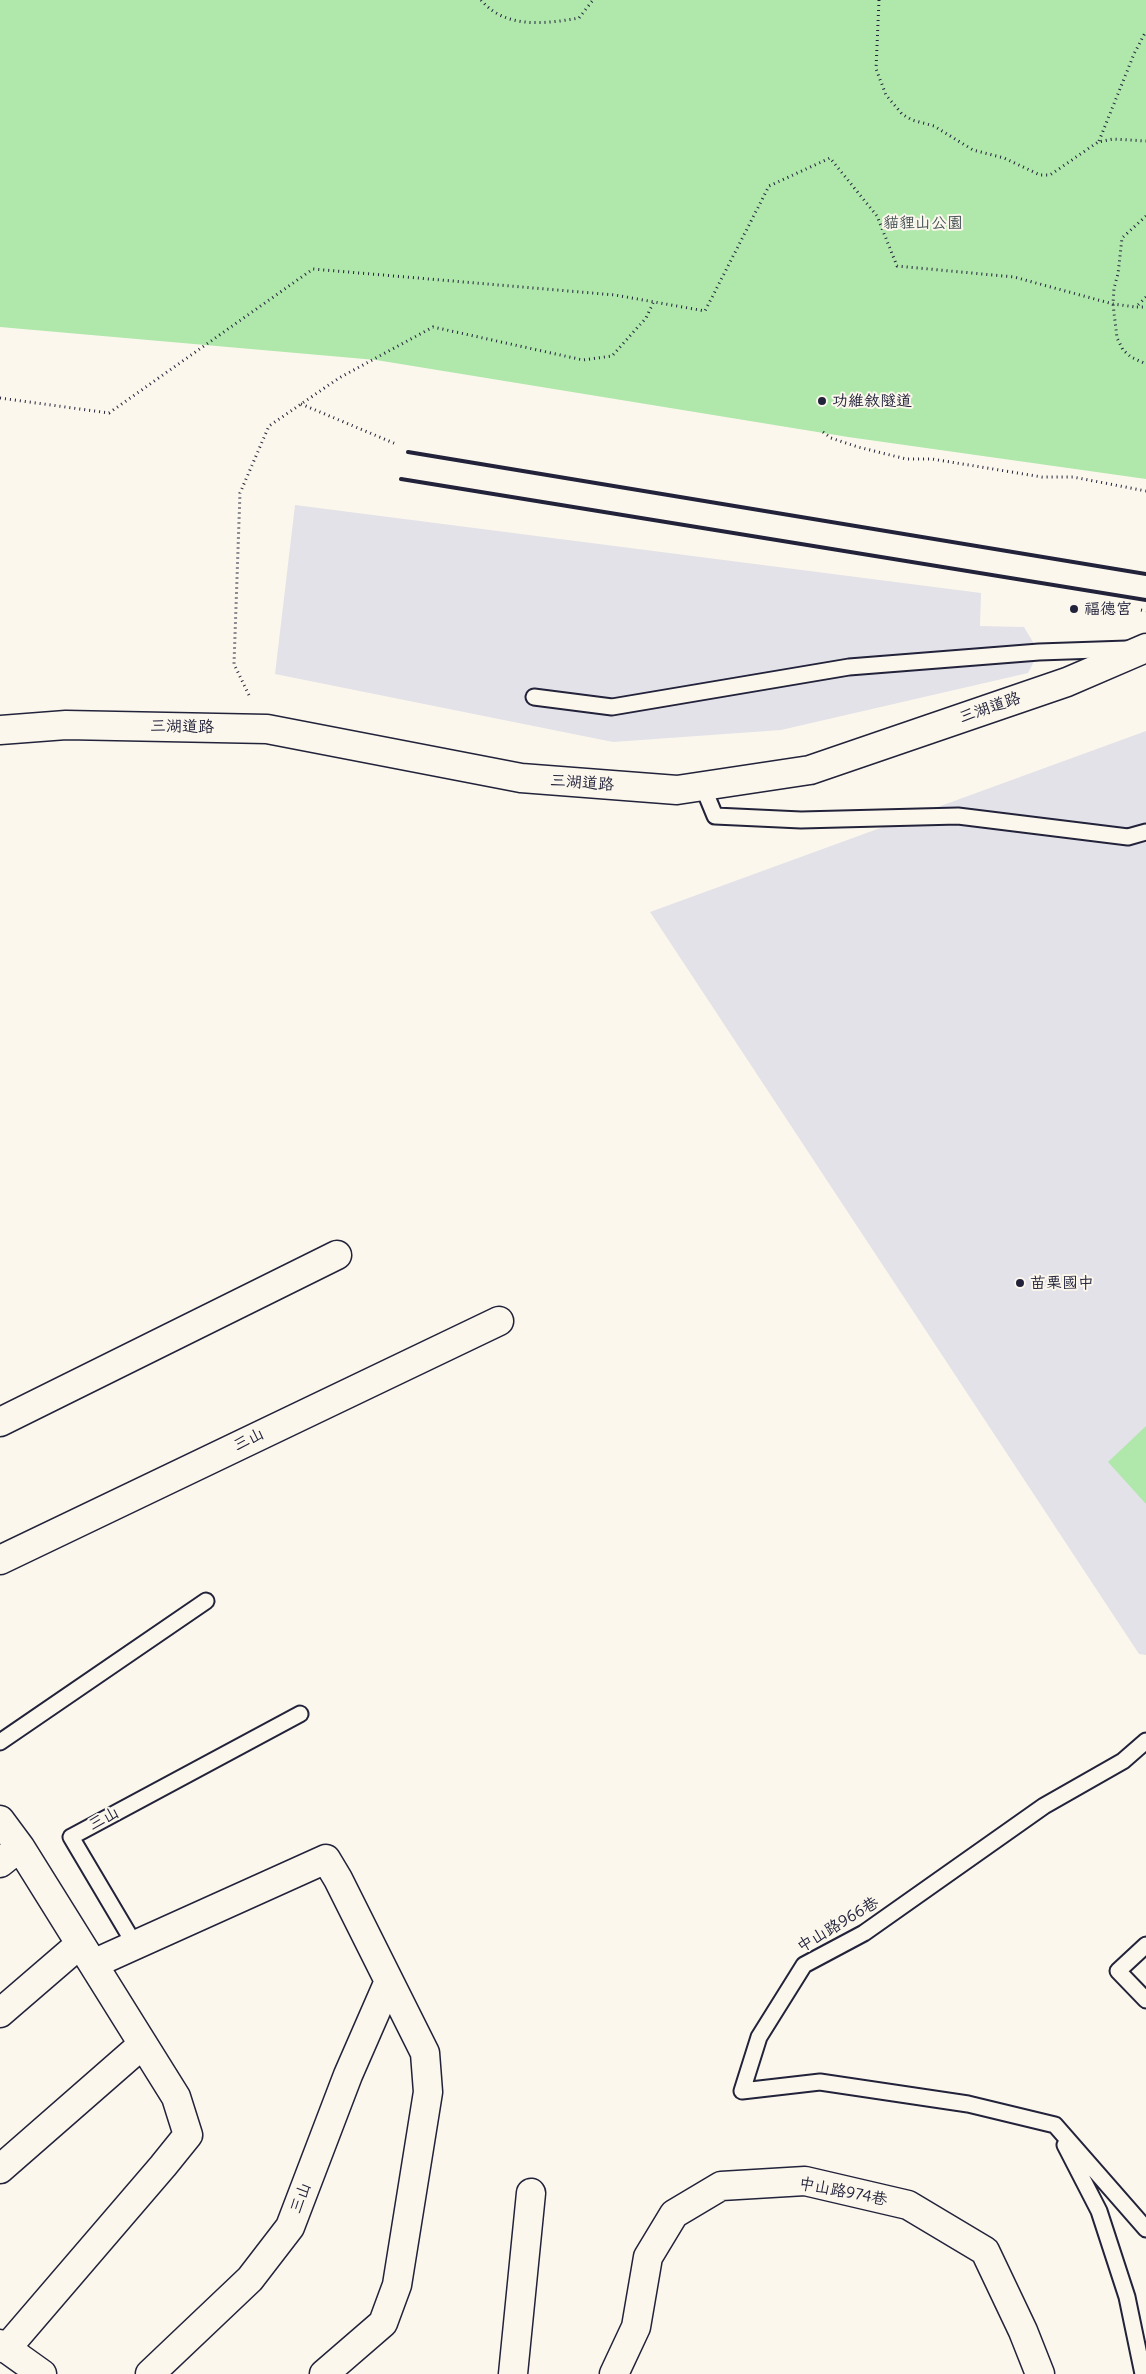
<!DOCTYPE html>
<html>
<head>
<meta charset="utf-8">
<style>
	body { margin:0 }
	canvas { display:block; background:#fbf7ec }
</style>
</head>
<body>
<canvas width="1146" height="2374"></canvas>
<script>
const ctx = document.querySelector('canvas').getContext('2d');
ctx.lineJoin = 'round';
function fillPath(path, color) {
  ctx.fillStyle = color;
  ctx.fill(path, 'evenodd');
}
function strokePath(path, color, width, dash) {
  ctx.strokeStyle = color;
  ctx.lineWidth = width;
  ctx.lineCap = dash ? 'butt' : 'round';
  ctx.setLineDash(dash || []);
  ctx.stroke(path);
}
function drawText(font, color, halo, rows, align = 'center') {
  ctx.font = font + ' Delius,"LXGW WenKai TC",sans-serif';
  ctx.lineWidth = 4;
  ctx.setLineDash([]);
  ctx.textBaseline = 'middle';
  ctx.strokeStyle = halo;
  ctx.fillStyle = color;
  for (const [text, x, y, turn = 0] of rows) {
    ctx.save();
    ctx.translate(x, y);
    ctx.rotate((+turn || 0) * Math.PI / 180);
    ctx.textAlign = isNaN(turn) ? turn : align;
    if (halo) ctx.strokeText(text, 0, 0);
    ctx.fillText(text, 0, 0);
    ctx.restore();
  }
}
fillPath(new Path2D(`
	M295 505 981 593 980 626 1024 627 1039 652 1028 673 781 730 613 742 275 674Z
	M1146 731V1655L1139 1654 650 912Z`), '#e4e2e9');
fillPath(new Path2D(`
	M0 0H1146V479L848 437 376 360 0 327Z
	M1146 1426V1504L1108 1462Z`), '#b0e8ac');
const lane = new Path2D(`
	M534 697 612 707 849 667 1039 652 1127 649
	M703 787 715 816 801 820 958 816 1128 837 1146 832
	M1146 1741 1123 1761 1044 1806 864 1933 804 1965 759 2037 742 2091 820 2082 968 2104 1055 2125 1146 2229
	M0 1742 206 1601
	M135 1945 71 1837 300 1714
	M1146 1945 1118 1971 1146 2000
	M1065 2145 1099 2211 1127 2297 1143 2374`);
const street = new Path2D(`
	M0 1422 337 1255
	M0 1560 499 1321
	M0 1820 20 1847 176 2097 188 2135 163 2166 6 2349
	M0 1863 20 1847
	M93 1964 326 1859 338 1879 425 2053 428 2092 397 2285 383 2323 324 2374
	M0 2013 80 1944
	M0 2169 143 2044
	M0 2344 42 2374
	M150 2374 250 2279 290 2227 348 2075 389 1981
	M513 2374 531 2193
	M614 2374 636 2327 648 2257 674 2214 721 2186 805 2181 908 2205 985 2251 1023 2331 1040 2374`);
const secondary = new Path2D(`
	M0 730 66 725 267 729 521 778 677 790 810 770 1067 682 1146 648`);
strokePath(lane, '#22223b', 19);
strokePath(street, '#22223b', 31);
strokePath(secondary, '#22223b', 31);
strokePath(new Path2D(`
	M481 0C505 29 545 24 579 18L593 0
	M879 0 876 69 886 95 902 114 912 120 934 126 973 150 1004 158 1040 175H1050L1098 142 1113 139 1146 141
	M1099 141 1134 54 1146 31
	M1146 216 1122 238 1118 274 1114 288 1113 304 1117 338 1123 350 1131 357 1146 364
	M1146 297 1136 307H1146
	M0 398 109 413 313 269 615 295 705 311 769 186 830 158 877 216 897 266 1014 277 1113 304 1136 307
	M301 404 396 444
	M823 432 831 438 858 447 906 459H932L1042 477H1073L1146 491
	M1141 610 1146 611
	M249 695 234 664 240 493 269 426 339 378 433 327 583 360 612 356 646 318 654 301`), '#22223b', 3, [1, 4]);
strokePath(lane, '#fbf7ec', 15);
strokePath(street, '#fbf7ec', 28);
strokePath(secondary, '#fbf7ec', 28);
strokePath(new Path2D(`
	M408 452 1146 574
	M401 479 1146 600`), '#22223b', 4);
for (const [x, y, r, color] of [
	[822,401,5,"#22223b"],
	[1074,609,5,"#22223b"],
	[1020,1283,5,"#22223b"]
]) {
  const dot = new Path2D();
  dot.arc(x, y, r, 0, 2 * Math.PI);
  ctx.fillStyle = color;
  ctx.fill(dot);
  strokePath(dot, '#fbf7ec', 2);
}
drawText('16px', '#465457', '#fbf7ec', [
	["貓貍山公園",923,223]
]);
drawText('16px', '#22223b', '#fbf7ec', [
	["功維敘隧道",832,401],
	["福德宮",1084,609],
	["苗栗國中",1030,1283]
], 'left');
drawText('16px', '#22223b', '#fbf7ec', [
	["三湖道路",990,708,-19],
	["三湖道路",182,727,1],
	["三湖道路",582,783,4],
	["三山",249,1440,-26],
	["三山",104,1819,-28],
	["中山路966巷",838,1925,-31],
	["中山路974巷",843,2192,11],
	["三山",301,2198,-69]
]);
</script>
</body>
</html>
